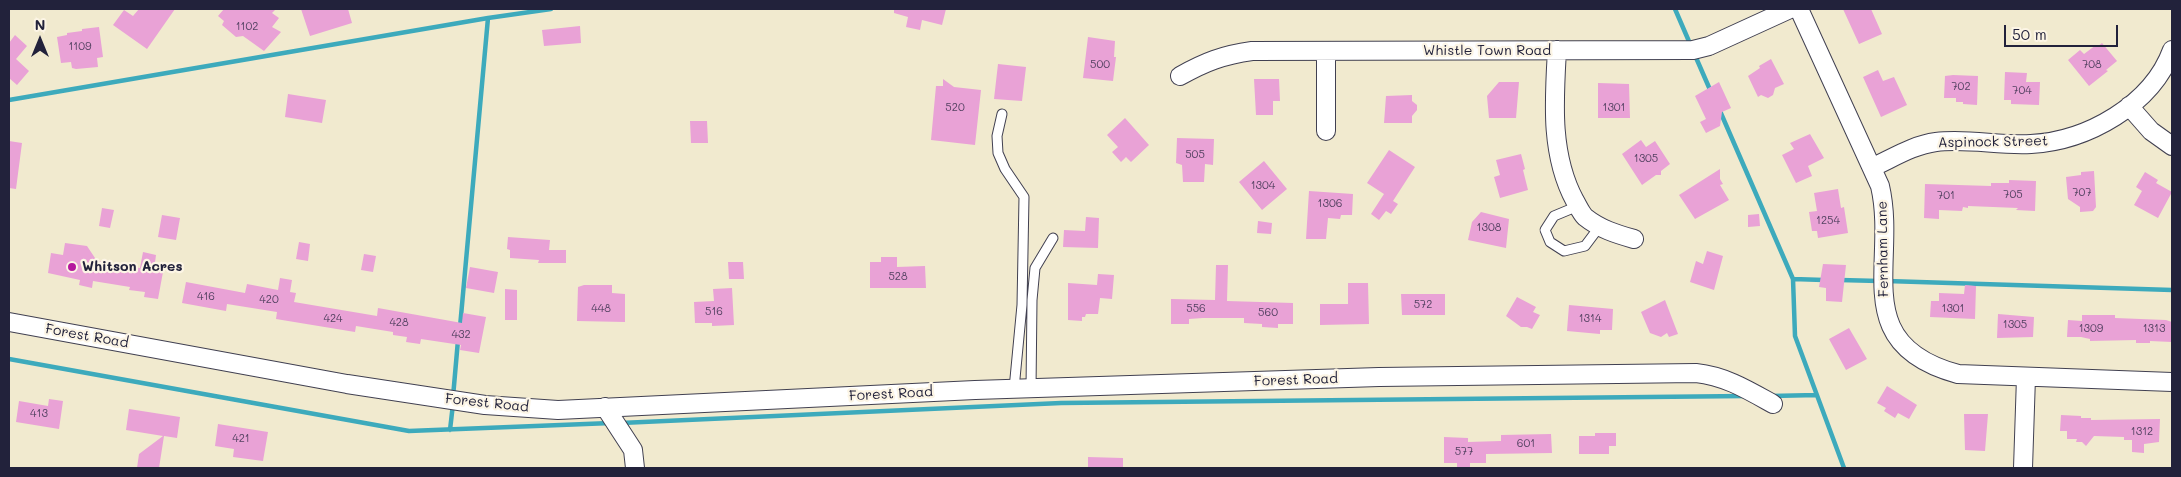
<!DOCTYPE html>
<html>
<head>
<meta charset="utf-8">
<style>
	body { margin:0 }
	#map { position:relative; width:2181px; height:477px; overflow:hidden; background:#f1eacf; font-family:Mali,sans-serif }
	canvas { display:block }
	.frame { position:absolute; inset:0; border:10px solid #22223b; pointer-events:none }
	.north { position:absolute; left:15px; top:15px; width:50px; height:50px; -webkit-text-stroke:4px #fcf5e5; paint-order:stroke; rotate:0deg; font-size:14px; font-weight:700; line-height:20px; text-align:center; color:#22223b }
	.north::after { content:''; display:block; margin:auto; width:18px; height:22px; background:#22223b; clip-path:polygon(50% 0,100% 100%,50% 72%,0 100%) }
	.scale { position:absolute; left:2004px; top:25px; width:114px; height:22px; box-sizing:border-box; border:2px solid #22223b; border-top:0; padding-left:6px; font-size:15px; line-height:18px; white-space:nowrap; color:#22223b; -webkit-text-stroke:4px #fcf5e5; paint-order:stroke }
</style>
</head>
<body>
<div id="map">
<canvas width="2181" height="477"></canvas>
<div class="frame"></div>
<div class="north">N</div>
<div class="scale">50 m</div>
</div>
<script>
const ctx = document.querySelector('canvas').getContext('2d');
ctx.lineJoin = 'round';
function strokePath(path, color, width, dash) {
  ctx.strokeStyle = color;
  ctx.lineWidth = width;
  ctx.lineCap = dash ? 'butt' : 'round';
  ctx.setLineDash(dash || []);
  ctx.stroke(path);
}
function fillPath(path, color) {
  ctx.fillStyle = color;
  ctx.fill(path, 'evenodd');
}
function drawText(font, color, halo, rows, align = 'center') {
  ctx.font = font + ' Mali,sans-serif';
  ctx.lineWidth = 4.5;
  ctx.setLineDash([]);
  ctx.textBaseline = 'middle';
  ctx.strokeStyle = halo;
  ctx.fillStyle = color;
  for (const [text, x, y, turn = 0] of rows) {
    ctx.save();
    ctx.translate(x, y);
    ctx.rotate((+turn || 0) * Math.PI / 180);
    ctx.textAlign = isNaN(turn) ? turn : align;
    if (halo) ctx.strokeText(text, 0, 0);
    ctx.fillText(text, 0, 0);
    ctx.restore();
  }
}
strokePath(new Path2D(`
	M1675 9 1691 46
	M1694 53 1711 92
	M9 100 488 18 551 9
	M1720 111 1793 279 1795 336 1844 468
	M1793 279 1824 280
	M1840 280 1879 281
	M1887 281 2172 290
	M460 327 488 18
	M9 359 409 431 611 423
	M1771 396 1817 395
	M453 397 458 340
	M621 423 1061 403 1746 396
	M450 430 453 404`), '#3daabc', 4.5);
fillPath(new Path2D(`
	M139 9H175L147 49 113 25 124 10 133 16Z
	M224 9H276L272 13 279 18 272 27 281 32 264 51 243 36 236 37 222 25 224 21 218 16Z
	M301 9H348L352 23 310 36Z
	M894 9H946L942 25 922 20 920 30 906 27 908 17 894 13Z
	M1843 9H1871L1882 34 1859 44Z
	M580 26 581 43 544 46 542 30Z
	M99 27 103 57 97 58 98 67 76 69 72 68 71 62 61 63 57 37 67 35V33L82 31V29Z
	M15 35 27 46 16 59 29 71 17 85 9 78V43Z
	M1088 37 1115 41 1114 57H1116L1113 81 1083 78Z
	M2102 43 2117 61 2106 70 2108 71 2089 86 2068 60 2080 50 2084 54 2096 45 2097 47Z
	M1771 59 1784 84 1775 88 1773 95 1768 98 1761 95 1758 97 1748 76 1760 68 1759 66Z
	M998 64 1026 67 1022 101 994 99Z
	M1878 70 1883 81 1894 77 1907 105 1881 117 1863 77Z
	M2005 72 2027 73 2026 82H2040L2039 105 2011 104V100H2004Z
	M1953 75 1978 76 1977 105 1963 104V102H1956V98H1944L1945 76Z
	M943 79 954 87 981 90 975 145 931 140 936 86H943Z
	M1254 79H1279L1280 101H1273V115H1256Z
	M1499 82H1519L1516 118H1489L1487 96Z
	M1719 82 1731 108 1722 112 1720 126 1706 133 1700 122 1706 119 1695 96Z
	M1598 83 1629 84 1630 118H1598Z
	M288 94 326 100 322 123 285 117Z
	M1412 95V101L1417 105V110L1412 116V123H1384L1386 96Z
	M1125 118 1149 145 1131 162 1126 157 1121 162 1112 152 1118 147 1107 135Z
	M690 121H707L708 143H691Z
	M1810 134 1824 158 1808 166 1812 176 1796 183 1782 155 1794 149 1790 143Z
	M1177 138 1214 139 1213 165 1205 164 1204 182H1183L1182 165 1176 163Z
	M1641 140 1646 147 1655 141 1670 164 1661 171V175H1656L1642 185 1622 154Z
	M9 141 22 143 16 189 9 188Z
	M1389 150 1415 167 1393 201 1398 204 1391 214 1386 211 1379 220 1371 214 1384 194 1367 183Z
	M1521 154 1525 169 1523 170 1528 190 1500 198 1494 177 1500 175 1496 160Z
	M1264 161 1287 189 1262 210 1239 182Z
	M1720 169V179L1723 184 1720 185 1729 200 1695 219 1679 195Z
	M2094 171 2096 207 2093 211 2080 212V207L2068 199 2066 177 2081 175V172Z
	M2145 172 2158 180 2156 183 2172 192 2158 218 2134 205 2142 191 2136 187Z
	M2009 180 2036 181 2035 211 2016 210 2018 208 1968 206V208L1963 207 1962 211 1939 210V219L1924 218 1925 184 1991 186V183H2009Z
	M1838 189 1841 208 1844 207 1848 233 1818 238 1817 231H1812L1809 212 1817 211 1814 193Z
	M1309 191 1353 194 1352 215H1341L1340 219 1328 218 1326 239H1306Z
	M102 208 114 210 110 228 99 226Z
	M1481 212 1509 219 1506 248 1468 240 1472 222Z
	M1759 214 1760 226 1748 227V215Z
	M162 215 180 218 176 240 158 237Z
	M1086 217 1099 218 1098 248 1063 247 1064 230 1085 231Z
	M1258 221 1272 223 1271 234 1257 233Z
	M508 237 550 240 549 250H566V263H538L539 260 510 258V250L507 249Z
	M299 242 310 244 308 261 296 259Z
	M65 243 87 246 97 261 140 268 143 252 156 255 154 270 163 272 158 299 144 297 145 292 129 290 130 287 93 281 92 288 79 285 80 280 48 273 51 253 63 255Z
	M1707 251 1723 256 1714 290 1690 282 1696 261 1703 264Z
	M364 254 376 256 373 272 361 270Z
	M881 257H897V267L925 266 926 288H870V262H881Z
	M728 262H743L744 279H729Z
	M1823 264 1846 265 1842 302 1826 301V288L1819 287Z
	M1216 265H1228L1227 301 1293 303V324H1278V328L1262 327V324L1244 323V318H1203L1189 319V324H1171V299L1215 300Z
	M470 267 498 272 494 293 466 288Z
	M1098 274 1114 275 1112 299 1100 298 1098 314H1086L1085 317H1082V321L1068 320V283L1097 285Z
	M280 278 292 280 290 292 296 293 294 302 377 316 378 308 462 323 463 313 486 317 479 353 460 350 461 345 421 339 420 344 406 342 407 337 393 335V332L356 326 355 332 276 319 277 312 227 304 226 311 182 303 186 282 245 293 247 284 278 290Z
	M1348 283H1368L1369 324 1320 325V304H1348Z
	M584 285H612V293L625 294V322L577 321 578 287Z
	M1965 285 1976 286 1975 319 1930 317 1931 301H1939V293L1964 294Z
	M732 288 734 325 712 326V323H695L694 302 714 301 713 289Z
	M505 289 517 290V320H505Z
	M1401 294H1445V315H1402Z
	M1517 297 1536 307 1533 312 1540 315 1532 329 1527 327H1521L1506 316Z
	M1665 300 1678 334 1669 337 1667 333 1661 337 1650 333 1641 312Z
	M1569 305 1613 309 1612 330H1600V334L1567 331Z
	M1998 314 2034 317 2033 337 1997 338Z
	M2082 315H2115V318L2166 320 2172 322V342L2150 341V343H2136V340L2090 341V339L2081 337H2067L2068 320 2082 321Z
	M1849 328 1867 359 1846 370 1829 339Z
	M1887 386 1917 405 1909 419 1898 413 1895 418 1884 411 1886 408 1877 403Z
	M49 399 63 401 59 429 16 422 19 401 48 406Z
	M129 409 180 417 177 438 164 436 159 468H137L139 454 163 436 126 430Z
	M1964 414H1988L1985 451 1965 450Z
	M2061 415 2081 416V418H2091V420L2160 419 2159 442 2144 444V453L2132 452V440H2124V437L2094 436 2086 446 2082 442H2076L2077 439H2067V431H2060Z
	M218 424 268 432 263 461 233 457 234 449 215 446Z
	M1595 433H1616V446H1609V454H1579V436H1595Z
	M1551 434 1552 453 1486 454V463H1470V468H1457V463H1444V437L1468 438V442L1501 441V435Z
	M1088 457 1123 458V468H1088Z`), '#e9a2d6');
const lane = new Path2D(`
	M1002 114 997 136 998 153 1005 169 1024 197 1022 305 1014 389
	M1578 206 1554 216 1545 230 1550 242 1564 251 1585 246 1600 226
	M1031 389 1032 300 1035 268 1053 238`);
const street = new Path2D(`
	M1799 9 1880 186C1898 263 1847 344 1958 374L2172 382
	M1557 50C1554 101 1550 155 1575 201 1578 206 1581 213 1585 217 1600 229 1616 234 1634 239
	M1326 51V131
	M1180 76C1205 62 1223 55 1252 51L1693 50 1709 46 1790 9
	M2129 106 2151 131 2172 146
	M1873 167C1893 158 1913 145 1936 142 1967 138 2000 146 2031 144 2087 141 2152 105 2172 50
	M9 322 347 384 485 405 558 410 975 390 1379 377 1696 373C1725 376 1748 390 1773 404
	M605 407 633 450 635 468
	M2023 468 2026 377`);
strokePath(lane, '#414051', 11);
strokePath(street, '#414051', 20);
strokePath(lane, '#fff', 9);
strokePath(street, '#fff', 18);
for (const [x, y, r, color] of [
	[72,267,5,"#b5179e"]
]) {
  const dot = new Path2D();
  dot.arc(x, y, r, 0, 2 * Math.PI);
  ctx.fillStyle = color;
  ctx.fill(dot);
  strokePath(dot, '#fcf5e5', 2);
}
drawText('11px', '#544262', null, [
	["1102",247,27],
	["1109",80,47],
	["500",1100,65],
	["708",2092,65],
	["702",1961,87],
	["704",2022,91],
	["520",955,108],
	["1301",1614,108],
	["505",1195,155],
	["1305",1646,159],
	["1304",1263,186],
	["707",2082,193],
	["705",2013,195],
	["701",1946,196],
	["1306",1330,204],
	["1254",1828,221],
	["1308",1489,228],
	["528",898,277],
	["416",206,297],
	["420",269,300],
	["572",1423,305],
	["448",601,309],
	["556",1196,309],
	["1301",1953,309],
	["516",714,312],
	["560",1268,313],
	["424",333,319],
	["1314",1590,319],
	["428",399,323],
	["1305",2015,325],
	["1309",2091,329],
	["1313",2154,329],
	["432",461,335],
	["413",39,414],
	["1312",2142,432],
	["421",241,439],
	["601",1526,444],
	["577",1464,452]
]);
drawText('14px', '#22223b', '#fcf5e5', [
	["Whistle Town Road",1487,51],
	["Aspinock Street",1993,142,-1],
	["Fernham Lane",1883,249,-91],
	["Forest Road",87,336,10],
	["Forest Road",1296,380,-2],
	["Forest Road",891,394,-3],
	["Forest Road",487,403,6]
]);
drawText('bold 14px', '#22223b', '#fcf5e5', [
	["Whitson Acres",82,267]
], 'left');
</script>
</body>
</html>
